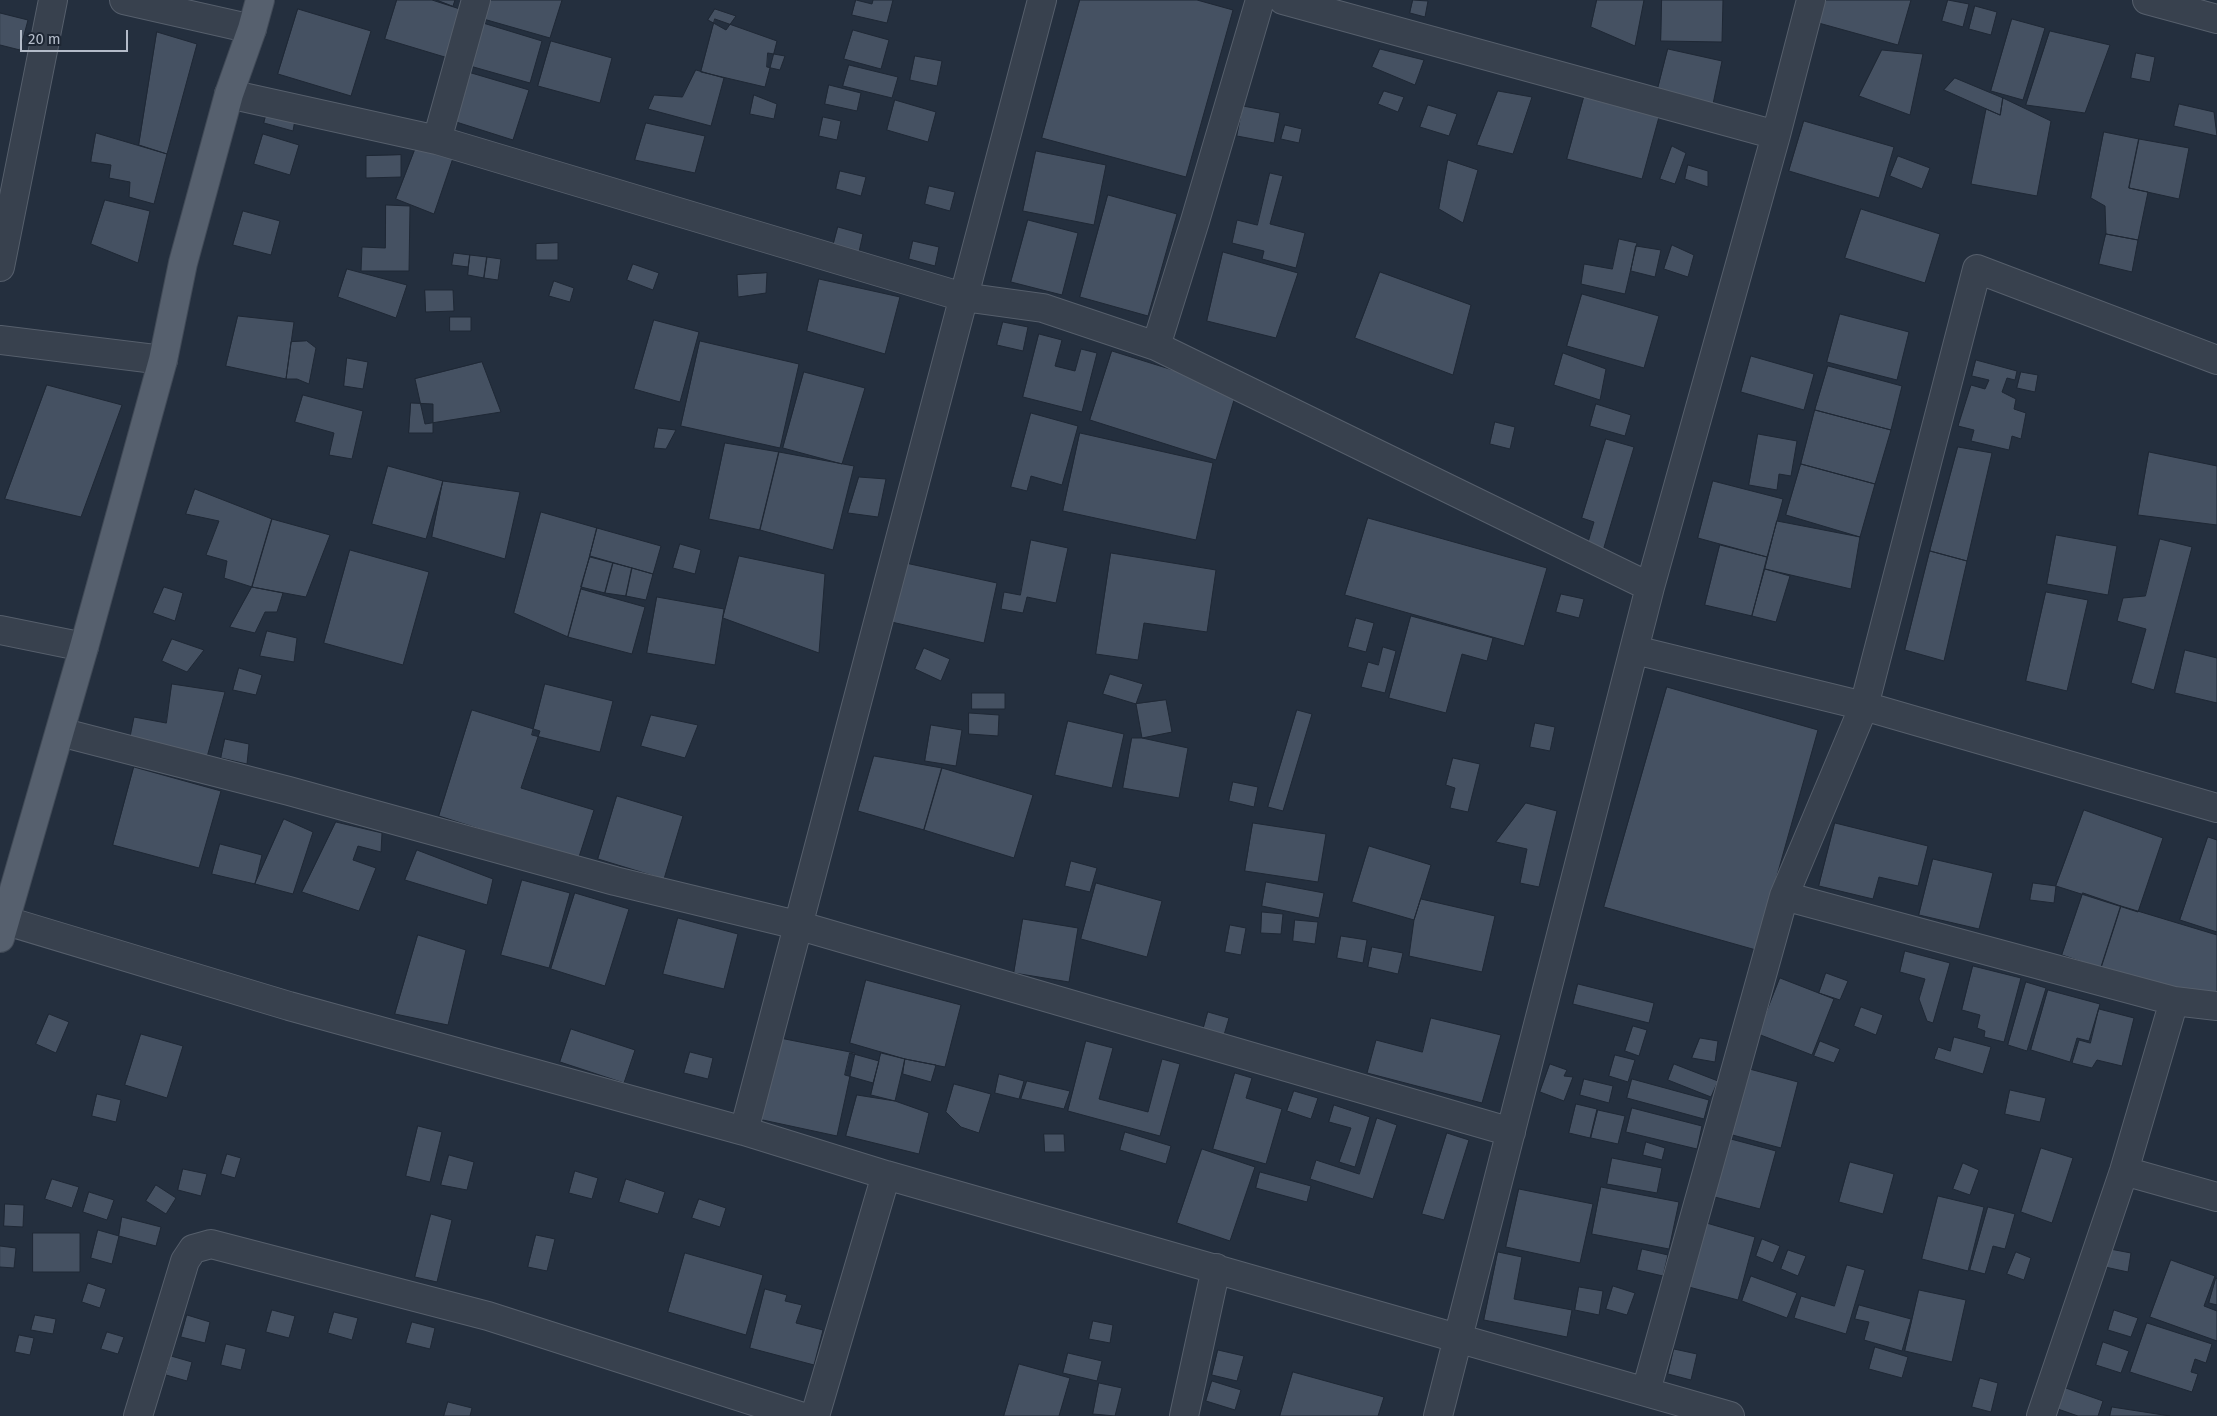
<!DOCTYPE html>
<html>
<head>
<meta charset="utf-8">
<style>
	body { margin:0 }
	#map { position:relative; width:2217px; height:1416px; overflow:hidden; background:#242f3e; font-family:"Fira Sans",sans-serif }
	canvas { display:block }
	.scale { position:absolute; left:20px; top:30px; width:108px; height:22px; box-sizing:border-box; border:2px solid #b4bcc9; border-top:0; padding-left:6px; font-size:15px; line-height:18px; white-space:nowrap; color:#b4bcc9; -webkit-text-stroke:4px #1d2633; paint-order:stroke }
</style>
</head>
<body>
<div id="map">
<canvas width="2217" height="1416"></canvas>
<div class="scale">20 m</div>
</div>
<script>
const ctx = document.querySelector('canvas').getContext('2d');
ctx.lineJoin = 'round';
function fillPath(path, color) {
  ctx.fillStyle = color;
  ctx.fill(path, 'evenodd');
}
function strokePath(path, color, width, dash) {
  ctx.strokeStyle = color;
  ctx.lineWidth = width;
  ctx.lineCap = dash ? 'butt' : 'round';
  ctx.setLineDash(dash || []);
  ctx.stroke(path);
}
const building = new Path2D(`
	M397 0H432L463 10 448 58 385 39Z
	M437 0H455L453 6Z
	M485 0H562L550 38 480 18Z
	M856 0 872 4 873 0H893L887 23 852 15Z
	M1080 0H1197L1233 10 1186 177 1042 138Z
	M1413 0 1428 1 1425 17 1410 13Z
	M1597 0H1644L1635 46 1591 27Z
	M1662 0H1723L1722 42 1661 41Z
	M1822 0H1911L1898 45 1815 22Z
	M1948 0 1969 4 1963 27 1942 21Z
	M1975 6 1997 12 1991 35 1969 29Z
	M298 9 371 31 351 96 278 74Z
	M715 9 736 16 726 30 708 20Z
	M0 13 28 20 20 50 0 45Z
	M715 19 777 41 765 87 701 72Z
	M2012 19 2045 28 2023 100 1991 91Z
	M483 23 542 41 530 83 470 66Z
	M853 30 889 40 881 69 844 59Z
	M2050 31 2110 45 2085 113 2026 105Z
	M157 32 197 44 167 154 139 145Z
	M551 41 612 58 600 103 538 86Z
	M1380 49 1424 60 1415 85 1372 67Z
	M1668 49 1722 61 1713 104 1657 92Z
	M1882 50 1923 54 1910 115 1859 96Z
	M768 53 785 56 780 70 767 67Z
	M2136 53 2155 57 2150 82 2131 78Z
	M915 56 942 61 937 86 910 80Z
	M849 65 898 77 892 98 843 86Z
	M696 70 724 78 711 126 648 109 654 95 682 97Z
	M468 72 529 90 513 140 453 121Z
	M1955 78 2003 98 2000 115 1944 90Z
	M829 85 861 93 857 111 825 104Z
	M1384 91 1404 97 1398 112 1378 104Z
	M1498 91 1532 97 1513 154 1477 145Z
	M754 95 777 104 774 119 750 114Z
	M1584 97 1659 117 1642 179 1567 159Z
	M2003 98 2051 121 2037 196 1971 184 1986 109 2000 115Z
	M895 100 936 112 928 142 887 130Z
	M2179 104 2214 112 2217 136 2174 126Z
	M1428 105 1457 114 1449 136 1420 127Z
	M1243 106 1280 113 1274 143 1237 136Z
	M268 108 296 114 293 131 264 123Z
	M823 117 841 121 837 140 819 136Z
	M1804 121 1894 147 1879 198 1789 171Z
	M646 123 705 136 695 173 635 160Z
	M1285 125 1302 129 1299 143 1281 139Z
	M2104 132 2139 139 2129 188 2148 192 2138 240 2106 234 2105 206 2091 198Z
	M96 133 167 154 154 204 129 197 130 182 109 178 111 165 91 162Z
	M263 134 299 145 290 175 254 164Z
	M2139 139 2189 148 2179 199 2129 188Z
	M1672 146 1686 153 1675 184 1660 179Z
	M416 147 453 158 434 214 396 199Z
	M1036 151 1106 165 1094 225 1023 211Z
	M401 155V177L366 178V156Z
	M1898 156 1930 168 1922 189 1890 176Z
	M1448 160 1478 170 1463 223 1439 209Z
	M1688 165 1708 171V187L1685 179Z
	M840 171 866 177 861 196 836 189Z
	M1270 173 1283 176 1270 224 1305 233 1296 268 1262 259 1264 251 1232 243 1237 220 1257 225Z
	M929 186 955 192 950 211 925 204Z
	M1108 195 1177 214 1148 316 1080 297Z
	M105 200 150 211 138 263 91 244Z
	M386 205 410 206 409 271H361L362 247 385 248Z
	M1861 209 1940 234 1925 283 1845 258Z
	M243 211 280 221 271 255 233 245Z
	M1028 220 1078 233 1062 295 1011 282Z
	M838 227 863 234 859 252 833 246Z
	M2106 234 2138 240 2132 272 2099 264Z
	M1619 239 1637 243 1625 294 1581 284 1584 264 1612 269Z
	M913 241 939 247 935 266 909 259Z
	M558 243V260H536V244Z
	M1672 245 1694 255 1688 277 1664 269Z
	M1636 246 1661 250 1655 277 1631 271Z
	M1223 252 1298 273 1276 338 1207 321Z
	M454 253 470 255 468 267 452 265Z
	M470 255 487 257 484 278 468 275Z
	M487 257 501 259 498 280 484 278Z
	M633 264 659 273 653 290 627 280Z
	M347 269 407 285 396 318 338 297Z
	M1380 272 1471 305 1453 375 1355 338Z
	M767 273 766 293 738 297 737 275Z
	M819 279 900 297 885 354 807 331Z
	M554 281 574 288 570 302 549 296Z
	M425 290H453L454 311 426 312Z
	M1582 294 1659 316 1644 368 1567 346Z
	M1840 314 1909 332 1897 380 1827 362Z
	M238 316 294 322 286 379 226 366Z
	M450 317H471V331H450Z
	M654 320 699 332 680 402 634 389Z
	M1003 322 1028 327 1023 351 997 345Z
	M1039 334 1062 340 1055 366 1075 371 1081 349 1097 353 1082 412 1023 397Z
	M307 341 316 348 309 384 297 379H286L291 342Z
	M700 341 799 364 780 448 681 426Z
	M1112 351 1237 390 1216 460 1090 420Z
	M1563 353 1606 369 1600 400 1554 385Z
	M1751 356 1814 374 1804 410 1741 392Z
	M347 358 368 362 363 389 344 386Z
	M1976 360 2017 371 2015 380 2007 378 2002 392 2016 399 2014 409 2026 413 2021 439 2012 436 2009 450 1971 441 1974 430 1958 426 1971 385 1985 389 1989 380 1972 376Z
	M482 362 501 412 425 424 415 379Z
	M1828 366 1902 386 1891 430 1815 410Z
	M804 372 865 388 842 464 783 448Z
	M2021 372 2038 375 2035 392 2017 388Z
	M47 385 122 405 81 517 5 499Z
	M303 395 363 411 352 459 329 455 334 433 295 422Z
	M411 403 433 404V433H409Z
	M1596 404 1631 415 1625 436 1590 426Z
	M1815 410 1891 430 1875 484 1801 464Z
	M1031 413 1078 426 1062 485 1031 476 1027 491 1011 487Z
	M1495 422 1515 427 1510 449 1490 444Z
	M658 428 676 430 666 449 654 448Z
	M1080 433 1213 463 1196 540 1063 511Z
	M1758 434 1797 441 1791 476 1779 474 1777 490 1749 485Z
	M1606 439 1634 447 1602 554 1586 549 1594 522 1582 518Z
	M725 443 779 452 760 530 709 519Z
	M1958 447 1992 453 1967 561 1930 551Z
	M779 452 854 466 833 550 760 530Z
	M2149 452 2217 466V525L2138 515Z
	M1801 464 1875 484 1860 537 1786 515Z
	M388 466 443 481 426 539 372 524Z
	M859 477 886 479 878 517 848 513Z
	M443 481 520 492 505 559 432 537Z
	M1713 481 1783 499 1767 557 1698 538Z
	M195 489 272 519 252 587 224 578 227 561 206 555 219 521 186 514Z
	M541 512 597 528 568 637 514 613Z
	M1368 518 1547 568 1524 646 1345 595Z
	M272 519 330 535 306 597 252 587Z
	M1777 521 1860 537 1851 589 1765 569Z
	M597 528 661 546 653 574 590 556Z
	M2056 535 2117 546 2108 595 2047 584Z
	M2160 539 2192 547 2154 690 2131 683 2146 629 2117 621 2123 598 2145 596Z
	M1031 540 1068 548 1056 603 1027 597 1023 613 1001 609 1004 592 1020 595Z
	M680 544 701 550 695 574 673 568Z
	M1720 545 1767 557 1752 616 1705 605Z
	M350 550 429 572 403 665 324 643Z
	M1930 551 1967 561 1944 661 1905 650Z
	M1111 553 1216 570 1207 632 1144 623 1138 660 1096 654Z
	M739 556 825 574 819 653 723 618Z
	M590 557 613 563 605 593 581 587Z
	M901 562 997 583 984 643 887 621Z
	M613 563 632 568 626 596 605 593Z
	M632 568 653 574 646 600 626 596Z
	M1765 569 1790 576 1776 622 1752 616Z
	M164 587 183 593 175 621 153 613Z
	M252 587 283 593 277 612H265L255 633 230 627Z
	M581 589 645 607 632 654 568 637Z
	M2046 592 2088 600 2067 691 2026 681Z
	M1561 594 1584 599 1579 618 1556 612Z
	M657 597 724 609 715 665 647 653Z
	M1411 616 1493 638 1487 661 1462 654 1446 713 1389 698Z
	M1356 618 1374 623 1366 652 1348 647Z
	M267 631 297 638 294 662 260 656Z
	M172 639 204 650 187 672 162 661Z
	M1383 647 1396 651 1385 693 1361 687 1368 662 1378 665Z
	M924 648 950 659 941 681 915 669Z
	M2185 650 2217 658V703L2175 693Z
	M239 668 262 675 256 695 233 690Z
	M1110 674 1143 684 1136 704 1103 694Z
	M172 684 225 692 207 757 130 737 134 717 166 723Z
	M545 684 613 701 600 752 532 735Z
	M1667 687 1818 730 1756 950 1604 907Z
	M972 693H1005V709H972Z
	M1166 700 1172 732 1142 738 1136 704Z
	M472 710 540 731 521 788 594 810 578 860 439 816Z
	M1297 710 1312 714 1283 811 1268 807Z
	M969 713 999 715 998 736 969 734Z
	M651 715 698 725 685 758 641 746Z
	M1068 721 1124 734 1112 788 1055 775Z
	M1535 723 1555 727 1550 751 1530 747Z
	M931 725 962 730 956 766 925 761Z
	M1132 738H1142L1188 748 1179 798 1123 788Z
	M225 739 249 744 247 764 221 758Z
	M874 756 942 768 924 830 858 811Z
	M1453 758 1480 764 1468 812 1450 808 1455 788 1446 785Z
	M134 767 221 791 199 868 113 845Z
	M942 768 1033 795 1014 858 924 830Z
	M1233 782 1258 787 1254 807 1229 801Z
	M617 796 683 816 664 879 598 859Z
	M1526 803 1557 811 1539 887 1520 883 1527 849 1496 842Z
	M2084 810 2163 838 2138 912 2056 886Z
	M284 819 313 832 293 894 255 884Z
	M336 822 382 833 381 852 358 846 353 860 376 868 359 911 302 892Z
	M1253 823 1326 834 1318 882 1245 871Z
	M1835 823 1928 846 1918 886 1879 877 1873 899 1819 886Z
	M2208 837 2217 840V932L2180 920Z
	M220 844 262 855 255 884 212 874Z
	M1369 846 1431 865 1414 920 1352 902Z
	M417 850 493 879 487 905 405 880Z
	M1933 859 1993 873 1979 929 1919 915Z
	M1071 861 1097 868 1090 892 1065 886Z
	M522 880 570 893 549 968 501 955Z
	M1266 882 1324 893 1319 918 1262 906Z
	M1096 883 1162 901 1147 957 1081 939Z
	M2033 883 2056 886 2054 903 2030 900Z
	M575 893 629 909 605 986 551 969Z
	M2083 893 2121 906 2101 968 2062 955Z
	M1421 899 1495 916 1482 972 1409 956 1414 920Z
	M2121 906 2217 935V1004L2101 968Z
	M1262 912 1283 914 1281 934 1261 933Z
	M678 918 738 934 724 989 663 974Z
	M1023 919 1078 928 1069 982 1014 973Z
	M1295 920 1318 922 1315 944 1293 941Z
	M1230 925 1246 928 1241 955 1225 952Z
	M418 935 466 950 448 1025 395 1014Z
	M1341 936 1367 940 1363 963 1337 958Z
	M1372 947 1403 953 1398 974 1368 967Z
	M1905 951 1950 963 1933 1023 1927 1021 1919 999 1925 979 1900 972Z
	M1973 966 2021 978 2004 1042 1984 1037 1985 1031 1977 1028 1980 1015 1962 1010Z
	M1826 973 1848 981 1840 1000 1819 993Z
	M1780 978 1834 999 1812 1055 1758 1034Z
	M866 980 961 1005 945 1067 905 1059 850 1043Z
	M2026 982 2046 988 2027 1051 2008 1045Z
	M1578 984 1654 1003 1649 1023 1573 1004Z
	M2048 990 2100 1004 2089 1041 2077 1038 2070 1062 2031 1050Z
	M1861 1007 1883 1015 1876 1035 1854 1026Z
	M2099 1009 2134 1018 2122 1066 2097 1060 2092 1068 2072 1063 2079 1040 2090 1043Z
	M1208 1012 1229 1018 1224 1035 1203 1030Z
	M49 1014 69 1022 56 1053 36 1044Z
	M1431 1018 1501 1035 1482 1103 1367 1073 1376 1040 1422 1052Z
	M1633 1026 1647 1030 1639 1056 1625 1051Z
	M571 1029 635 1050 624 1083 560 1062Z
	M141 1034 183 1046 167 1098 125 1085Z
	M775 1037 855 1053 837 1136 758 1119Z
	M1954 1037 1991 1047 1983 1074 1934 1059 1938 1047 1950 1051Z
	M1700 1038 1718 1041 1715 1062 1692 1058Z
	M1086 1041 1113 1048 1099 1099 1148 1112 1162 1059 1180 1064 1160 1136 1068 1111Z
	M1820 1041 1840 1049 1834 1063 1814 1056Z
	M690 1052 713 1058 708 1079 684 1073Z
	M850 1053 879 1061 873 1083 845 1075Z
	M881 1053 905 1059 895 1101 871 1095Z
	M1615 1055 1635 1060 1628 1082 1609 1076Z
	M905 1059 936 1065 931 1082 903 1074Z
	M1550 1064 1567 1070 1564 1076 1573 1077 1564 1101 1540 1092Z
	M1674 1064 1718 1081 1711 1097 1668 1080Z
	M1742 1067 1798 1082 1781 1148 1725 1133Z
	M1235 1073 1252 1078 1246 1098 1282 1109 1266 1164 1213 1149Z
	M999 1074 1024 1081 1019 1099 995 1093Z
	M1584 1079 1613 1086 1609 1103 1580 1095Z
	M1632 1079 1709 1100 1704 1119 1627 1098Z
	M1027 1081 1070 1091 1064 1109 1021 1099Z
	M954 1084 991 1094 979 1133 961 1127 946 1112Z
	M2010 1090 2046 1098 2040 1122 2005 1114Z
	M1294 1091 1318 1098 1311 1119 1287 1111Z
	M97 1094 121 1100 116 1122 92 1116Z
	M857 1095 895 1101 929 1113 919 1154 846 1136Z
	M1576 1104 1597 1109 1590 1138 1569 1133Z
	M1334 1105 1370 1117 1355 1167 1339 1162 1351 1128 1329 1122Z
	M1632 1108 1702 1126 1697 1149 1626 1132Z
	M1598 1110 1625 1116 1618 1144 1591 1138Z
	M1377 1118 1397 1125 1373 1199 1310 1179 1316 1160 1359 1174Z
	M418 1126 442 1132 430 1182 406 1176Z
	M1125 1132 1171 1146 1166 1164 1120 1150Z
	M1447 1133 1469 1140 1444 1220 1422 1214Z
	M1044 1134H1064L1065 1152H1045Z
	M1727 1138 1776 1151 1760 1209 1711 1196Z
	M1646 1142 1665 1148 1662 1160 1643 1155Z
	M2041 1148 2073 1158 2052 1223 2021 1212Z
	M1202 1149 1255 1167 1230 1241 1177 1223Z
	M227 1154 241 1158 235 1178 221 1174Z
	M449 1155 474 1162 467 1190 441 1185Z
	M1612 1158 1662 1168 1657 1193 1607 1184Z
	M1850 1162 1894 1174 1883 1214 1839 1202Z
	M1963 1163 1979 1170 1970 1195 1953 1189Z
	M183 1169 207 1174 201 1196 178 1190Z
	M575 1171 598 1178 592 1199 569 1193Z
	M1260 1172 1311 1186 1307 1202 1256 1188Z
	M52 1179 79 1187 72 1208 45 1199Z
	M626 1179 665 1192 658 1214 619 1202Z
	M156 1185 176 1198 166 1214 146 1201Z
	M1601 1187 1679 1202 1669 1249 1592 1234Z
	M1519 1189 1593 1204 1580 1263 1506 1247Z
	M89 1192 114 1200 107 1220 83 1212Z
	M1938 1196 1984 1207 1968 1271 1922 1259Z
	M699 1199 726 1208 720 1227 692 1218Z
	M5 1204 24 1205 23 1227 4 1226Z
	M1988 1207 2015 1214 2005 1249 1993 1246 1985 1274 1970 1270Z
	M431 1214 452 1220 437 1282 415 1277Z
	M122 1217 161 1227 156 1246 119 1236Z
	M1703 1222 1755 1237 1738 1300 1685 1286Z
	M98 1230 119 1236 112 1264 91 1258Z
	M33 1233H80V1272H33Z
	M536 1235 555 1239 547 1271 528 1267Z
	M1762 1239 1780 1246 1773 1263 1756 1256Z
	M0 1246 16 1248 14 1268 0 1267Z
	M1642 1249 1668 1255 1663 1276 1637 1270Z
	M2110 1249 2131 1253 2128 1272 2105 1267Z
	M1788 1250 1806 1256 1798 1276 1781 1269Z
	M1498 1252 1522 1257 1514 1299 1572 1310 1567 1337 1484 1320Z
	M2016 1252 2031 1258 2024 1280 2007 1274Z
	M685 1253 763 1275 746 1335 668 1312Z
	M2171 1260 2215 1276 2204 1306 2217 1311V1341L2150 1317Z
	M1847 1265 1865 1270 1846 1334 1794 1318 1801 1296 1834 1306Z
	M1751 1276 1797 1293 1787 1318 1742 1301Z
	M2216 1278 2217 1279V1305L2209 1303Z
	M88 1283 106 1289 100 1308 82 1302Z
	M1613 1286 1635 1293 1627 1315 1606 1309Z
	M1579 1287 1603 1291 1599 1315 1575 1310Z
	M765 1289 787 1295 785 1301 802 1305 796 1323 823 1330 814 1365 750 1348Z
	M1919 1290 1966 1300 1952 1362 1905 1351Z
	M1859 1305 1911 1319 1902 1351 1864 1340 1869 1322 1855 1319Z
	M272 1310 295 1316 289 1338 266 1332Z
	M2114 1310 2138 1318 2131 1337 2108 1330Z
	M334 1312 358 1318 352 1340 328 1333Z
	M35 1315 56 1319 53 1334 31 1330Z
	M187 1315 210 1322 205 1343 181 1337Z
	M1093 1321 1113 1325 1110 1343 1089 1339Z
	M412 1322 435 1328 430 1349 406 1343Z
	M2147 1323 2212 1344 2206 1363 2195 1359 2191 1372 2198 1374 2192 1392 2130 1372Z
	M107 1332 124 1337 118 1354 101 1349Z
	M19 1335 34 1338 30 1355 15 1352Z
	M2103 1342 2129 1351 2121 1373 2096 1365Z
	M226 1344 246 1349 241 1370 221 1365Z
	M1875 1347 1908 1357 1902 1378 1869 1369Z
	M1674 1349 1697 1354 1691 1380 1668 1374Z
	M1218 1350 1244 1356 1237 1381 1212 1375Z
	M1068 1353 1102 1361 1097 1381 1063 1373Z
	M171 1356 192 1362 187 1381 166 1375Z
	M1019 1364 1070 1378 1059 1416H1004Z
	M1293 1372 1384 1397 1378 1416H1280Z
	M1980 1378 1998 1383 1991 1412 1972 1407Z
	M1212 1381 1241 1390 1235 1410 1206 1401Z
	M1099 1383 1122 1388 1115 1416 1093 1414Z
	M2060 1386 2103 1401 2098 1416H2078L2052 1407Z
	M448 1402 472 1408 470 1416H444Z
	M2112 1407 2170 1416H2110Z`);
fillPath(building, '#455162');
strokePath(building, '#1f2835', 1);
const minor = new Path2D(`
	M124 0 252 29
	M1283 0 1776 135
	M2147 0 2217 19
	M229 94 437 140 963 297 1043 308 1156 346 1650 587
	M437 140 476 0
	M0 267 53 0
	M0 340 163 360
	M1156 346 1195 221 1260 0
	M0 630 84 647
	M1635 650 1864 706 2217 808
	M60 732 289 791 615 881 797 925 1511 1132
	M1784 896 2174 1001 2217 1006
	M0 919 289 1006 744 1131 886 1175 1730 1416
	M744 1131 1042 0
	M2124 1171 2217 1197
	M1646 1391 1784 896 1864 706 1977 269 2217 360
	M138 1416 185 1261 193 1249 211 1244 488 1316 800 1416
	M815 1416 886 1175
	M1184 1416 1216 1268
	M1438 1416 1650 587 1776 135 1811 0
	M2041 1416 2124 1171 2174 1001`);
const major = new Path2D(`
	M0 938 84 647 163 360 183 263 229 94 252 29 260 0`);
strokePath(minor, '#565f6c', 30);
strokePath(major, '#414a57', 30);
strokePath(minor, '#38414e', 28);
strokePath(major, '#56606e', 28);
</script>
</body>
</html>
